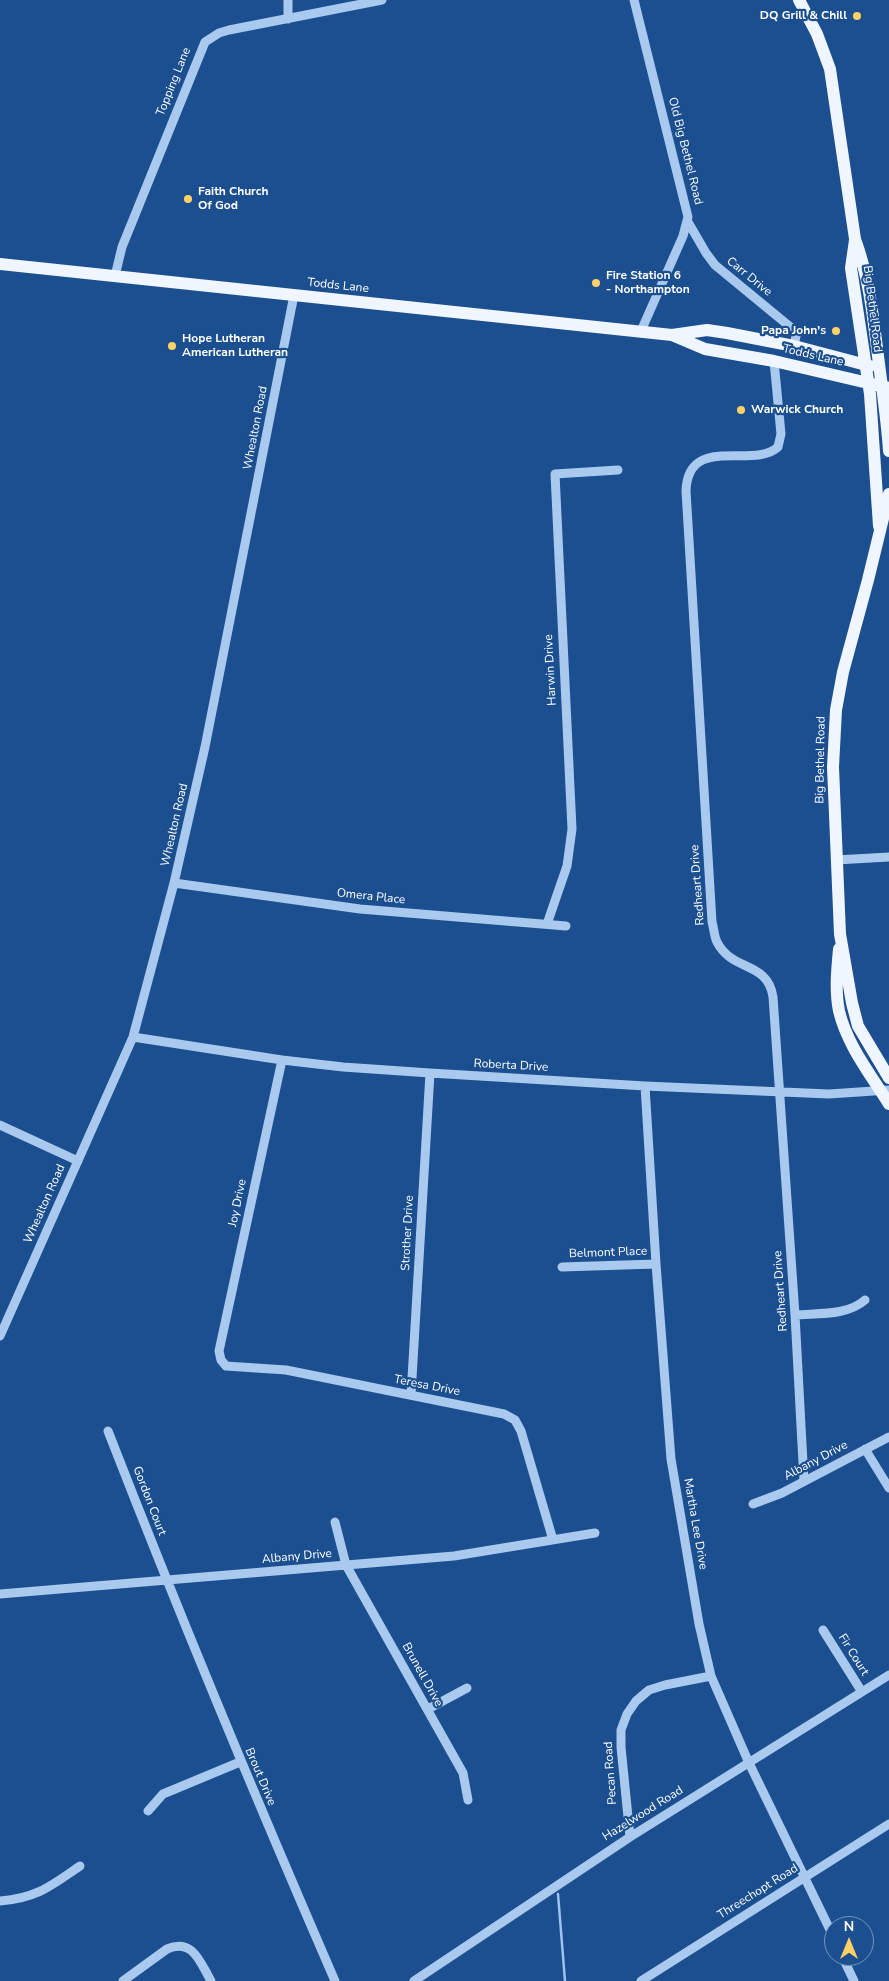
<!DOCTYPE html>
<html>
<head>
<meta charset="utf-8">
<style>
	body { margin:0 }
	#map { position:relative; width:889px; height:1981px; overflow:hidden; background:#1b4f8f; font-family:"Nunito Sans",sans-serif }
	canvas { display:block }
	.north { position:absolute; left:824px; top:1916px; width:50px; height:50px; box-sizing:border-box; background:#1b4f8f; border:1px solid #7695bc; border-radius:50%; rotate:0deg; font-size:14px; font-weight:700; line-height:20px; text-align:center; color:#fff }
	.north::after { content:''; display:block; margin:auto; width:18px; height:22px; background:#ffd166; clip-path:polygon(50% 0,100% 100%,50% 72%,0 100%) }
</style>
</head>
<body>
<div id="map">
<canvas width="889" height="1981"></canvas>
<div class="north">N</div>
</div>
<script>
const ctx = document.querySelector('canvas').getContext('2d');
ctx.lineJoin = 'round';
function strokePath(path, color, width, dash) {
  ctx.strokeStyle = color;
  ctx.lineWidth = width;
  ctx.lineCap = dash ? 'butt' : 'round';
  ctx.setLineDash(dash || []);
  ctx.stroke(path);
}
function drawText(font, color, halo, rows, align = 'center') {
  ctx.font = font + ' "Nunito Sans",sans-serif';
  ctx.lineWidth = 4.5;
  ctx.setLineDash([]);
  ctx.textBaseline = 'middle';
  ctx.strokeStyle = halo;
  ctx.fillStyle = color;
  for (const [text, x, y, turn = 0] of rows) {
    ctx.save();
    ctx.translate(x, y);
    ctx.rotate((+turn || 0) * Math.PI / 180);
    ctx.textAlign = isNaN(turn) ? turn : align;
    if (halo) ctx.strokeText(text, 0, 0);
    ctx.fillText(text, 0, 0);
    ctx.restore();
  }
}
strokePath(new Path2D(`
	M558 1894 565 1981`), '#9cc4f0', 2.5);
strokePath(new Path2D(`
	M288 0V19
	M634 0 688 217 683 236 641 331
	M688 222 706 253 715 265 794 330 796 336 794 346
	M115 276 122 247 205 42 219 33 229 30 382 0
	M774 361 781 434 778 447C754 470 688 433 686 491L712 922C714 928 714 936 717 942 732 972 768 961 773 997L795 1315 804 1481
	M836 860 889 857
	M174 883 360 909 566 926
	M547 924 567 866 572 829 555 474 618 470
	M133 1037 282 1060 343 1067 430 1073 645 1086 829 1094 889 1090
	M282 1060 219 1351 221 1360 226 1366 286 1370 504 1414 515 1420 521 1431 553 1540
	M645 1086 656 1264 671 1459 699 1624 711 1676 749 1763 834 1938
	M0 1125 78 1161
	M562 1267 656 1264
	M795 1315C818 1313 847 1316 865 1300
	M0 1336 133 1037 174 883 205 747 294 295
	M411 1395 430 1073
	M108 1431C180 1616 256 1799 335 1981
	M865 1449 889 1488
	M753 1504 782 1493 889 1437
	M335 1522 346 1565 463 1773 468 1800
	M0 1594 454 1556 595 1533
	M823 1630 862 1692
	M428 1709 467 1688
	M148 1811 163 1794 240 1762
	M630 1837 621 1747V1730L627 1714 636 1701 649 1690 665 1685 711 1676
	M0 1901C37 1898 51 1886 80 1866
	M842 1956 854 1981
	M123 1981 167 1949C193 1938 200 1962 211 1981
	M414 1981 630 1837 889 1675
	M641 1981 889 1824`), '#a9c9ee', 9);
strokePath(new Path2D(`
	M799 0 817 34 830 69 855 239C869 277 873 316 878 356 882 388 887 419 889 451
	M855 240 851 268 870 394 879 526
	M0 264 672 335 705 349 774 361 889 388
	M672 335 707 330 727 333 794 346 870 366
	M889 494 868 580 843 672 836 710 833 767 840 934 852 1003 858 1026 889 1078
	M839 949C837 970 835 991 839 1011 847 1045 871 1075 889 1104`), '#f0f6ff', 12);
for (const [x, y, r, color] of [
	[857,16,5,"#ffd166"],
	[188,199,5,"#ffd166"],
	[596,283,5,"#ffd166"],
	[836,331,5,"#ffd166"],
	[172,346,5,"#ffd166"],
	[741,410,5,"#ffd166"]
]) {
  const dot = new Path2D();
  dot.arc(x, y, r, 0, 2 * Math.PI);
  ctx.fillStyle = color;
  ctx.fill(dot);
  strokePath(dot, '#1b4f8f', 2);
}
drawText('bold 12px', '#fff', '#1b4f8f', [
	["DQ Grill & Chill",847,16,"right"],
	["Faith Church",198,192],
	["Of God",198,206],
	["Fire Station 6",606,276],
	["- Northampton",606,290],
	["Papa John's",826,331,"right"],
	["Hope Lutheran",182,339],
	["American Lutheran",182,353],
	["Warwick Church",751,410]
], 'left');
drawText('12px', '#fff', '#1b4f8f', [
	["Topping Lane",174,82,-68],
	["Old Big Bethel Road",685,151,76],
	["Carr Drive",749,277,39],
	["Todds Lane",338,286,6],
	["Big Bethel Road",872,309,83],
	["Todds Lane",813,356,13],
	["Whealton Road",256,428,-79],
	["Harwin Drive",551,670,-93],
	["Big Bethel Road",821,760,-89],
	["Whealton Road",175,825,-77],
	["Redheart Drive",698,885,-94],
	["Omera Place",371,897,6],
	["Roberta Drive",511,1066,3],
	["Joy Drive",238,1203,-78],
	["Whealton Road",45,1204,-66],
	["Strother Drive",408,1233,-87],
	["Belmont Place",608,1253,-2],
	["Redheart Drive",781,1291,-94],
	["Teresa Drive",427,1386,11],
	["Albany Drive",816,1461,-28],
	["Gordon Court",149,1501,69],
	["Martha Lee Drive",695,1524,80],
	["Albany Drive",297,1557,-5],
	["Fir Court",853,1655,58],
	["Brunell Drive",422,1675,61],
	["Pecan Road",611,1773,-94],
	["Brout Drive",260,1777,67],
	["Hazelwood Road",643,1814,-32],
	["Threechopt Road",758,1892,-32]
]);
</script>
</body>
</html>
